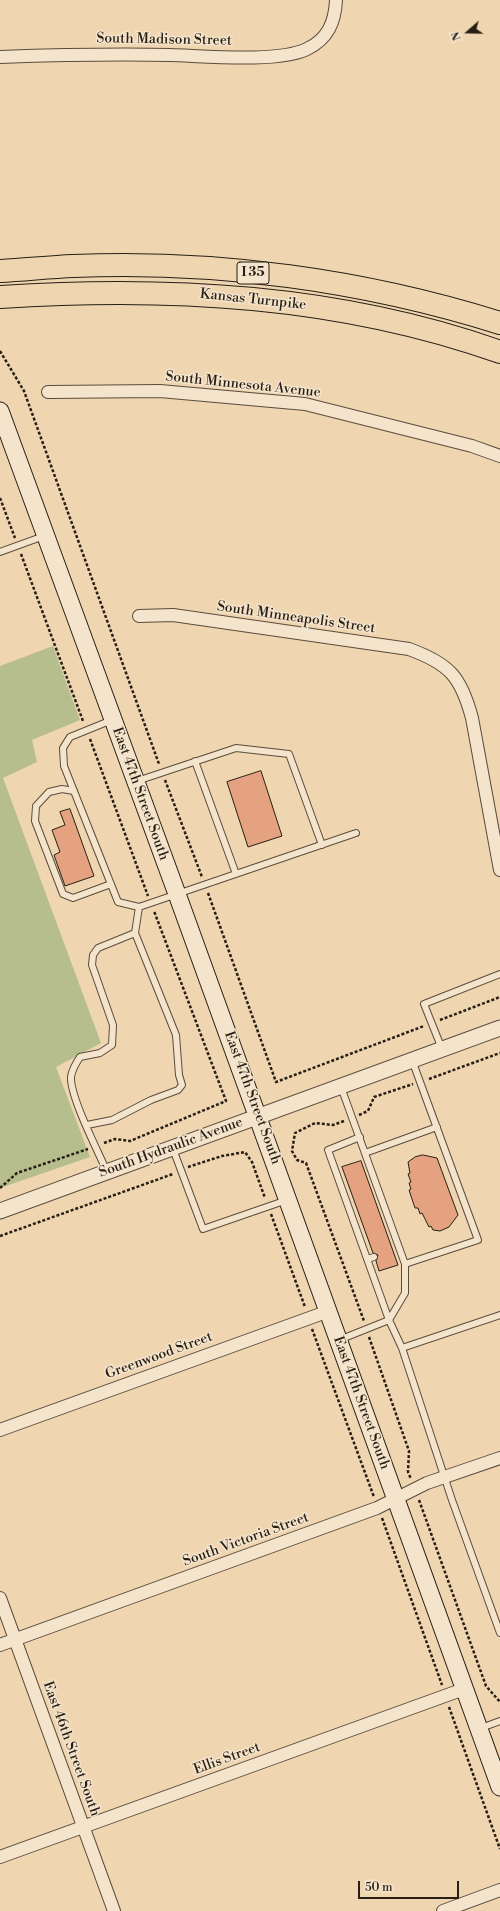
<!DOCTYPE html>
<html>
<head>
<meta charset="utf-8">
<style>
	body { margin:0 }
	#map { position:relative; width:500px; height:1911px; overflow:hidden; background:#f0d5b1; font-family:"Libre Bodoni",serif }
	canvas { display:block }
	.north { position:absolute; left:448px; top:12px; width:40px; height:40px; -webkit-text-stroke:3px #f5e4cc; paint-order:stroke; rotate:250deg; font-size:11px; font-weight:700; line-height:16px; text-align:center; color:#271f15 }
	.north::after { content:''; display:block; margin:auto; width:14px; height:18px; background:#271f15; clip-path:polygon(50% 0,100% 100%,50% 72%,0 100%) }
	.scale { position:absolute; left:358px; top:1881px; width:101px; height:18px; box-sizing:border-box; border:2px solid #271f15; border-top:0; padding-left:5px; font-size:12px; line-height:14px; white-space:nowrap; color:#271f15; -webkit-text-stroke:3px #f5e4cc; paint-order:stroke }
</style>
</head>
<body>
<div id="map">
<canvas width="500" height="1911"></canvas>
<div class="north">N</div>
<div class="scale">50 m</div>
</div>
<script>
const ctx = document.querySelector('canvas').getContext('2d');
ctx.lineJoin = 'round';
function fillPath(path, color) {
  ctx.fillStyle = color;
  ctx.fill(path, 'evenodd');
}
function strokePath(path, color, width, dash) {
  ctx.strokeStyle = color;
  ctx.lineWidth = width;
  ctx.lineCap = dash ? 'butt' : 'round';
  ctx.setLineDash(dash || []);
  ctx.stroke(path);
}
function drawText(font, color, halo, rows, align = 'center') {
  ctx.font = font + ' "Libre Bodoni",serif';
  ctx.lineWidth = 3;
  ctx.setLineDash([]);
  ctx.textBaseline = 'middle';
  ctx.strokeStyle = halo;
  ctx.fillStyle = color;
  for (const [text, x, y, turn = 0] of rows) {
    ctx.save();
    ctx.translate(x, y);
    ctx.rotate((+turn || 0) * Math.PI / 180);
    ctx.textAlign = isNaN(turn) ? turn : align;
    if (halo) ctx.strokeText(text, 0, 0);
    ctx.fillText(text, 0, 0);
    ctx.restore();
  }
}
fillPath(new Path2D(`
	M53 646 80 720 32 740 37 762 3 778 101 1043 56 1067 90 1157 0 1188V666Z`), '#b7be8d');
const building = new Path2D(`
	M261 771 282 836 248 847 227 782Z
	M70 809 94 876 65 886 54 855 60 852 52 830 65 825 60 812Z
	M423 1155 437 1158 458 1215 449 1227 440 1231 433 1230 431 1226 429 1227 422 1213 420 1214 418 1208H415L409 1190 411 1189 409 1183 411 1182 408 1174 410 1173 408 1162 415 1157Z
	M361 1161 398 1265 379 1271 376 1261 378 1255 373 1253 342 1167Z`);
fillPath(building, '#e4a280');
strokePath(building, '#271f15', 1);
const service = new Path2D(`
	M0 552 44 536
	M112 720 70 737 63 748 64 766 118 902 139 907
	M195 761 236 874
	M137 781 236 748 289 754 322 845
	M74 791 62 789 49 792 36 806 35 821 63 894 73 898 111 884
	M442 1049 424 1004 500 974
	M341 1087 405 1264 478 1240 412 1060
	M87 1125 112 1120 151 1100 178 1090 182 1085 179 1075 176 1035 135 933
	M360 1137 328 1150 389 1320 402 1348 452 1500 500 1633
	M173 1149 203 1229 287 1200
	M365 1153 437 1127
	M107 1172C98 1151 70 1097 71 1077 72 1070 76 1063 80 1057L100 1053 112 1045 113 1025 92 965 93 955 98 948 135 933 139 907 356 833
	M367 1259 374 1257
	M339 1340 389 1320 405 1293V1264
	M402 1348 500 1315
	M481 1728 500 1721`);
const minor = new Path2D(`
	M0 57C57 55 114 54 171 55 205 56 278 63 307 49 328 39 335 22 336 0
	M48 392 160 391 305 404 472 446 500 456
	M139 616 173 615 409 649C450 664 461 677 472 718L500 870
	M0 1430 329 1311
	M0 1598 114 1911
	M0 1645 377 1508 427 1483 500 1458
	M0 1857 464 1689
	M443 1911 500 1890`);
const tertiary = new Path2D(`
	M0 1211 500 1028`);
const secondary = new Path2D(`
	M0 411 177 894 500 1787`);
const motorway = new Path2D(`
	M0 271C24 270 48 267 73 266 216 260 363 280 500 323
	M0 297C168 286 340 295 500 352`);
strokePath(service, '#594c3c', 8);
strokePath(minor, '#594c3c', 14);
strokePath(tertiary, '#594c3c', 17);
strokePath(secondary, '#271f15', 19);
strokePath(motorway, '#271f15', 24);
strokePath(new Path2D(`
	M0 351 24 391 159 764
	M0 498 15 538
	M21 554 83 721
	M90 739 148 896
	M165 780 202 877
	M208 893 276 1082 424 1026
	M440 1020 500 997
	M429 1079 500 1053
	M359 1115 368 1111 374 1097 413 1084
	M344 1121 333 1125 315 1123 295 1133 292 1151 297 1160 306 1163 364 1321
	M104 1143 115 1139 130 1141 226 1101 154 911
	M188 1167 222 1156 245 1152 252 1162 265 1198
	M0 1188 17 1173 88 1149
	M271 1214 305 1307
	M0 1236 173 1174
	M312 1329 374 1497
	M369 1337 409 1451 408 1472 411 1479
	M419 1500 486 1686 500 1702
	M382 1518 442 1685
	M449 1707 500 1849`), '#271f15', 2.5, [3, 2]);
strokePath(service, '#f5e4cc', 6);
strokePath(minor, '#f5e4cc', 12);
strokePath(tertiary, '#f5e4cc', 15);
strokePath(secondary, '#f5e4cc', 17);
strokePath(motorway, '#f0d5b1', 22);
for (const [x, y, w] of [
	[253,273,32]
]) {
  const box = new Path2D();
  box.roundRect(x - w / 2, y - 11, w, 22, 3);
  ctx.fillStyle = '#f5e4cc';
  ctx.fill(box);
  strokePath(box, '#271f15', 1);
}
drawText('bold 13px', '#271f15', null, [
	["I 35",253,273]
]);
drawText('14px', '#271f15', '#f5e4cc', [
	["South Madison Street",164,40,1],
	["Kansas Turnpike",253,300,6],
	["South Minnesota Avenue",243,385,6],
	["South Minneapolis Street",296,618,8],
	["East 47th Street South",140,794,70],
	["East 47th Street South",252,1098,70],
	["South Hydraulic Avenue",171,1148,-20],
	["Greenwood Street",159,1356,-20],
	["East 47th Street South",361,1403,70],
	["South Victoria Street",246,1540,-20],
	["East 46th Street South",71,1749,70],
	["Ellis Street",227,1759,-20]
]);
</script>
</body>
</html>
